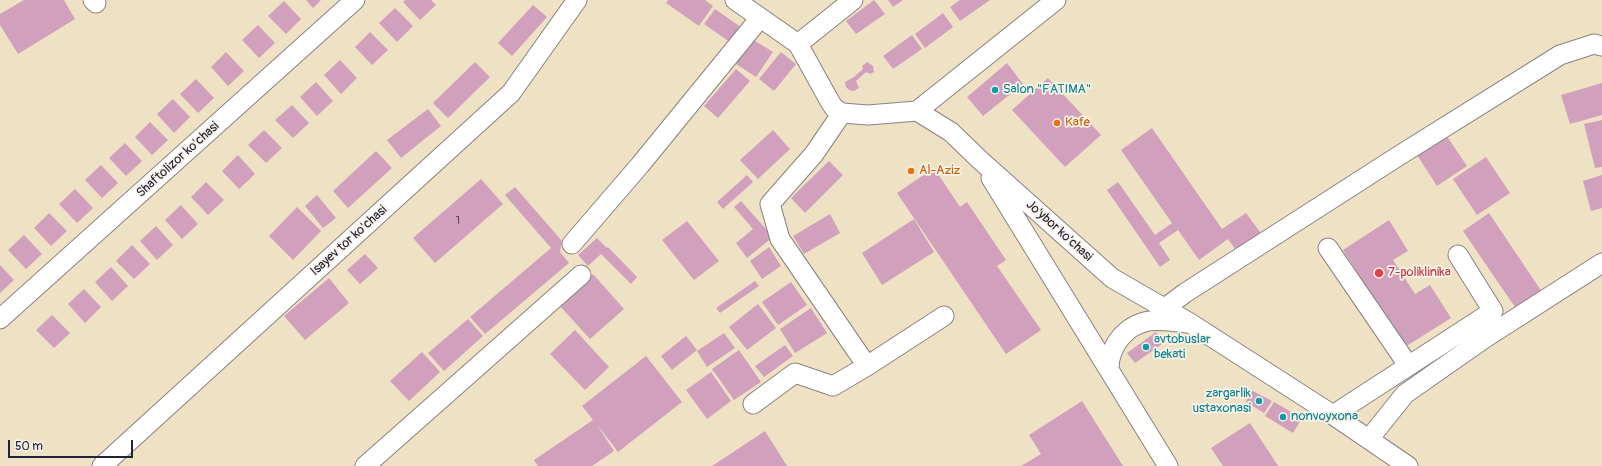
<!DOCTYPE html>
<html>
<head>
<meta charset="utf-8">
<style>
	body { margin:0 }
	#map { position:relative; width:1602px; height:466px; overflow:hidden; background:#efe2c4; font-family:Pangolin,sans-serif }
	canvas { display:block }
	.scale { position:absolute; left:8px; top:440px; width:125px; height:18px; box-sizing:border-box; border:2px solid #22223b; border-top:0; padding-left:5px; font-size:12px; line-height:14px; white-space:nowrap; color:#22223b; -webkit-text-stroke:3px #f7f3e8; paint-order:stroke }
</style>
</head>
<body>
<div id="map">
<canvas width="1602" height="466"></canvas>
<div class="scale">50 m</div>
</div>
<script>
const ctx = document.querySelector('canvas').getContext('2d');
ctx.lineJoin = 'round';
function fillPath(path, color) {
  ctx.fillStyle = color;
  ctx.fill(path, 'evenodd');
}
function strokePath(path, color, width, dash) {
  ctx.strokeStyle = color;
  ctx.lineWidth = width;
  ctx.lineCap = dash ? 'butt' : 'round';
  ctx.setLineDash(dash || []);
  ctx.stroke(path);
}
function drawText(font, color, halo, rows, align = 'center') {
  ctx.font = font + ' Pangolin,sans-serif';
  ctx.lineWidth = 3.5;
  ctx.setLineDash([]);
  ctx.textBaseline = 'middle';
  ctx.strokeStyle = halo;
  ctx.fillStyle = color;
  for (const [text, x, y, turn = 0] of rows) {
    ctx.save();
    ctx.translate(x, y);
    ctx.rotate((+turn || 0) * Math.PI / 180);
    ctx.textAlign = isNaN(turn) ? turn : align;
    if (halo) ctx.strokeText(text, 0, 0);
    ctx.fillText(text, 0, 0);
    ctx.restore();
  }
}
fillPath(new Path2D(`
	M24 0H64L75 19 18 54 0 25V14Z
	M306 0H321L313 8Z
	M405 0H431L436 5 420 20 403 2Z
	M668 0H705L713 6 699 26 666 3Z
	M874 0 885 14 856 34 846 21Z
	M888 0H903L893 7Z
	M960 0H990L960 21 950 7Z
	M284 1 301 19 286 34 268 16Z
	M533 5 547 17 512 56 498 43Z
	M395 8 413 26 397 42 379 23Z
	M715 9 745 30 734 45 704 24Z
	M943 13 953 27 925 48 915 34Z
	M258 25 275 43 259 58 242 40Z
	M370 32 388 50 372 65 355 47Z
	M912 35 922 49 893 69 883 56Z
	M752 39 773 52 756 77 736 64Z
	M226 52 244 71 228 86 211 67Z
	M781 52 796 64 774 91 759 79Z
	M340 60 357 78 341 94 324 75Z
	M475 62 490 77 448 118 433 103Z
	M867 62 873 66 874 72 870 74 866 72 856 81 859 88 854 91 849 90 846 87 845 82 854 77 863 69 862 66Z
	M1007 63 1023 84 983 116 967 97Z
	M736 69 750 81 718 118 704 106Z
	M1048 78 1101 135 1065 167 1012 110Z
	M196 79 214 98 198 113 180 94Z
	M316 82 333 101 317 116 300 97Z
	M1602 83V115L1570 124 1561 95Z
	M173 99 190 117 174 133 157 114Z
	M292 105 309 123 293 138 275 120Z
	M428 109 441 126 401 158 387 140Z
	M1602 120V167L1595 168 1584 124Z
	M150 122 168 140 152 155 135 137Z
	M1152 128 1222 229 1246 213 1263 236 1238 253 1228 239 1199 260 1178 230 1159 243 1170 260 1160 267 1107 190 1118 182 1155 235 1172 223 1121 150Z
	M264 130 282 148 266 163 248 145Z
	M773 130 790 149 758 179 740 160Z
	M1446 135 1467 166 1437 186 1417 155Z
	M125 143 142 161 126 176 109 158Z
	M376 151 392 168 348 208 333 191Z
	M238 155 255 174 239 189 222 171Z
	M1486 157 1510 193 1477 215 1453 179Z
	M829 161 843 175 805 213 791 198Z
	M101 165 118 183 102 198 85 180Z
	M934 168 960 207 967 202 1006 260 997 266 1041 330 1006 354 897 193Z
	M747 175 753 182 723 209 717 202Z
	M1602 175V208L1591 211 1583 181Z
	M481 179 503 204 435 263 413 238Z
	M206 182 224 200 208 215 191 197Z
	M515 187 562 241 560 252 569 263 485 334 470 317 551 248 505 195Z
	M75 189 93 208 77 223 59 204Z
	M317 195 336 218 323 228 305 206Z
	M741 201 773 237 747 258 736 243 753 229 734 207Z
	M181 205 198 224 182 239 165 220Z
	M297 207 321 231 293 260 269 236Z
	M49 213 67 231 51 246 34 228Z
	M1489 213 1542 292 1517 310 1463 231Z
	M830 214 840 233 804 254 793 236Z
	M914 219 934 252 882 285 862 253Z
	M1389 220 1408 251 1393 260 1415 294 1430 285 1451 318 1405 347 1343 250Z
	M687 221 719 261 694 280 662 240Z
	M156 226 173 245 157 260 140 241Z
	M24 235 42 254 26 269 8 250Z
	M597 238 607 248 608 247 637 277 631 284 601 254 588 266 578 255Z
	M132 245 150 264 134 279 116 261Z
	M769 247 781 266 762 279 750 261Z
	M365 254 378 268 360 284 347 270Z
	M0 265 14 280 0 293Z
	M111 267 128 286 112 301 95 282Z
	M593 274 624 309 590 339 559 305Z
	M329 278 349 303 305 340 284 316Z
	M755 281 759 286 720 313 716 308Z
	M791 282 807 305 778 325 762 302Z
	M84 289 101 307 85 323 68 304Z
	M758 304 776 328 747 350 729 327Z
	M811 308 827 333 795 353 780 329Z
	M52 315 70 333 54 348 36 330Z
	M468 319 483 336 444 371 428 353Z
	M575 330 609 367 585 390 550 354Z
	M1156 332 1165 342 1135 363 1127 353Z
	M724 333 735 348 707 367 697 351Z
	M686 336 697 350 672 370 661 356Z
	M785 345 793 356 764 377 755 366Z
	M739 350 761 382 734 400 712 369Z
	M422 352 440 372 409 401 390 381Z
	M646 356 682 402 618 452 596 423 614 451 592 466H538L534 460 593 420 582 406Z
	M711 372 731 401 707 419 686 390Z
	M1251 390 1272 401 1264 413 1246 402Z
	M1082 401 1123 466H1021L1041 454 1029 435Z
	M1274 402 1302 418 1293 433 1265 416Z
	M1250 423 1278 466H1223L1211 448Z
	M765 431 787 466H712Z`), '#d0a0bc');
const minor = new Path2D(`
	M93 0 96 3
	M735 0 798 44 829 100 834 108 842 113 868 115 917 111 951 132 980 160 1112 278 1190 323 1333 415 1408 466
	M798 44 853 0
	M917 111 1056 0
	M842 113 814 154 770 204 780 239 867 366
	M991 178 1168 466
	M572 244 640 165 760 18
	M1328 248 1408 365
	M1165 308 1185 293 1400 155 1560 55 1594 44 1602 46
	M0 319 355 0
	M1109 367C1110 345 1126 325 1149 321 1161 319 1175 322 1187 323
	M753 404 795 373 833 386 867 366 944 316
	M1333 415 1493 311 1458 255
	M1369 439 1405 394 1485 338 1602 263
	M102 466 511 93 577 0
	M365 466 581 275`);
strokePath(minor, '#888280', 21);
strokePath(minor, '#fff', 19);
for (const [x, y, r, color] of [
	[995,90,4,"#0f9aa8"],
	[1057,123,4,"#e8710a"],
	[911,171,4,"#e8710a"],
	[1379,273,5,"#e0444e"],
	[1146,347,4,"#0f9aa8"],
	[1259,401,4,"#0f9aa8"],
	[1283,417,4,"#0f9aa8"]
]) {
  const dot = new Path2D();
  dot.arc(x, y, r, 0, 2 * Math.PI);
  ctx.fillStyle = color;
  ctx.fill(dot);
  strokePath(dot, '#f7f3e8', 1.5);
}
drawText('11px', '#4e425b', null, [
	["1",458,221]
]);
drawText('13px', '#0d838f', '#f7f3e8', [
	["Salon \"FATIMA\"",1003,90],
	["avtobuslar",1154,340],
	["bekati",1154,355],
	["zargarlik",1251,394,"right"],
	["ustaxonasi",1251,409,"right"],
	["nonvoyxona",1291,417]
], 'left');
drawText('13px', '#c56008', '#f7f3e8', [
	["Kafe",1065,123],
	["Al-Aziz",919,171]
], 'left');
drawText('13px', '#22223b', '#f7f3e8', [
	["Shaftolizor ko'chasi",178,160,-42],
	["Jo'ybor ko'chasi",1059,231,42],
	["Isayev tor ko'chasi",349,241,-42]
]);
drawText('13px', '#be3a42', '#f7f3e8', [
	["7-poliklinika",1388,273]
], 'left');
</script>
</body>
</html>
